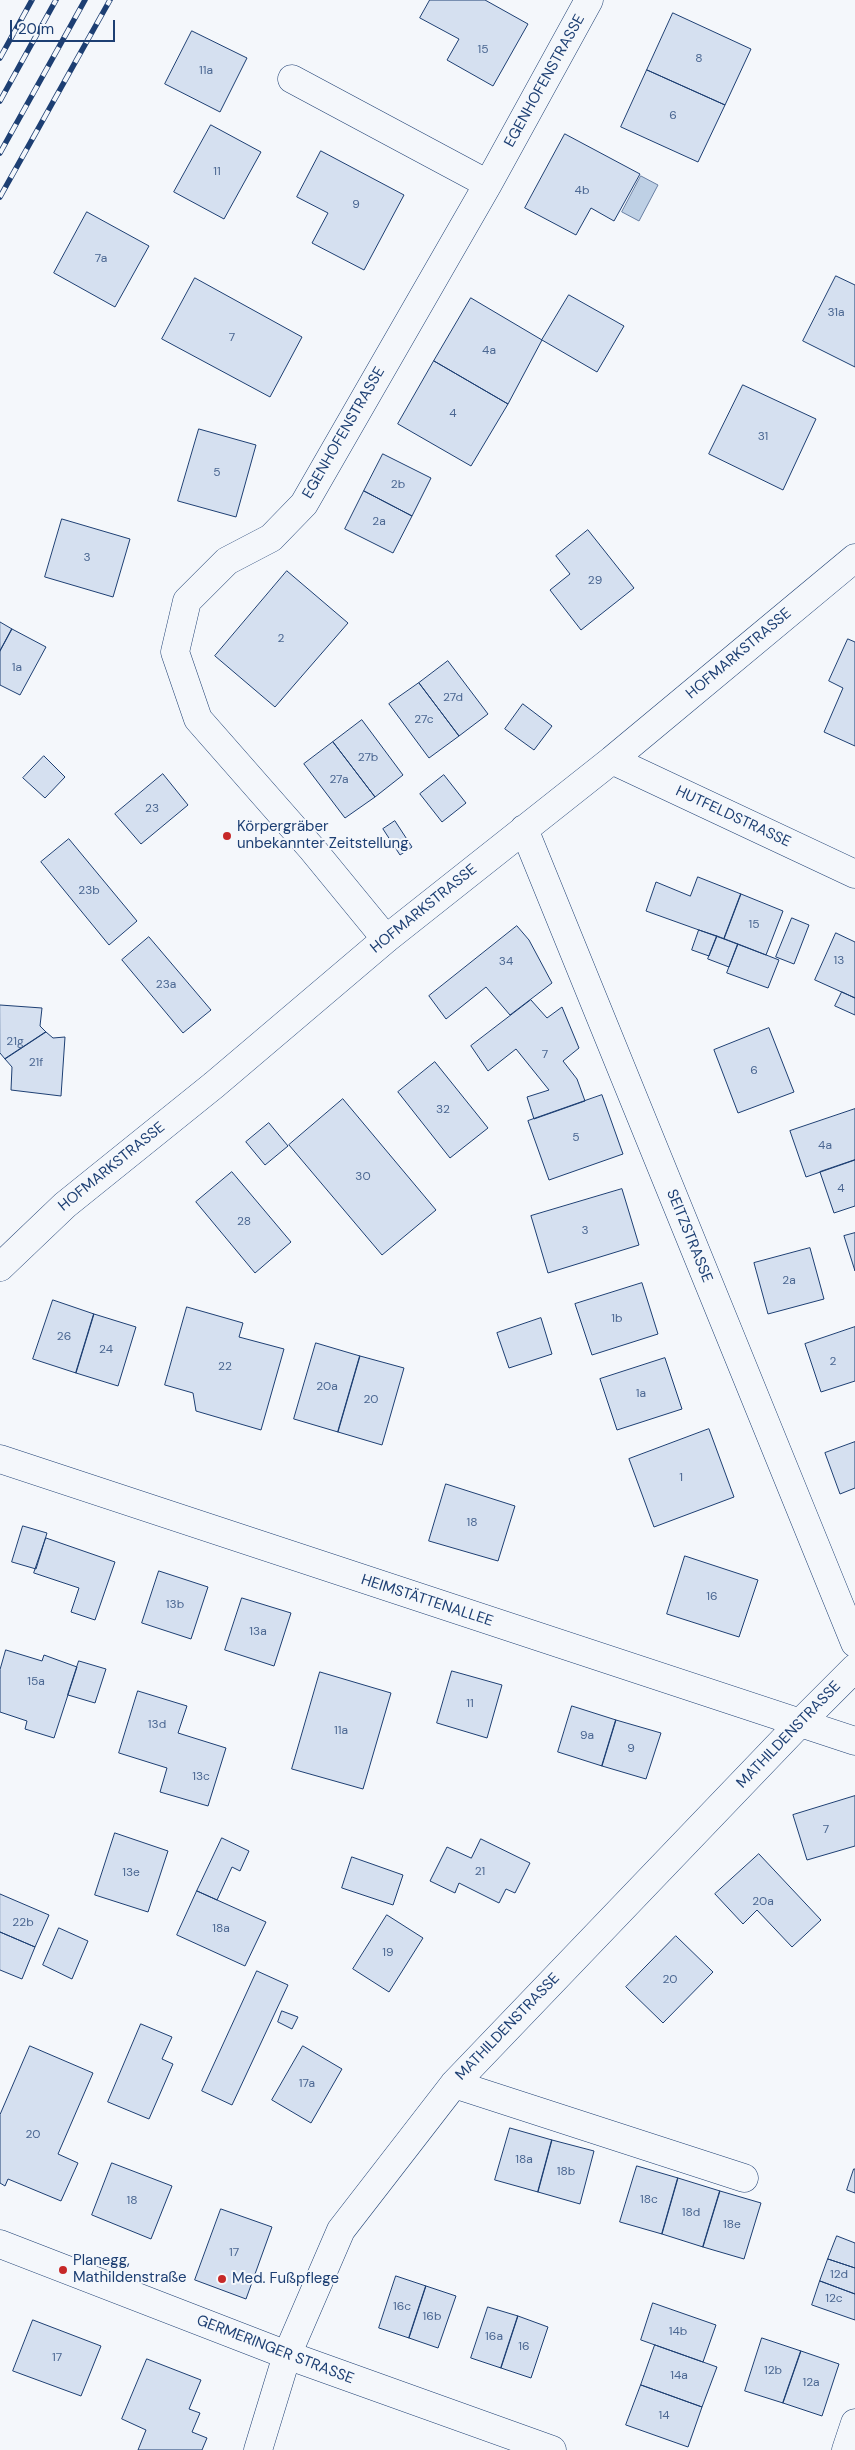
<!DOCTYPE html>
<html>
<head>
<meta charset="utf-8">
<style>
	body { margin:0 }
	#map { position:relative; width:855px; height:2450px; overflow:hidden; background:#f4f7fb; font-family:"DM Sans",sans-serif }
	canvas { display:block }
	.scale { position:absolute; left:10px; top:20px; width:105px; height:22px; box-sizing:border-box; border:2px solid #1d3f73; border-top:0; padding-left:6px; font-size:15px; line-height:18px; white-space:nowrap; color:#1d3f73; -webkit-text-stroke:4px #f4f7fb; paint-order:stroke }
</style>
</head>
<body>
<div id="map">
<canvas width="855" height="2450"></canvas>
<div class="scale">20 m</div>
</div>
<script>
const ctx = document.querySelector('canvas').getContext('2d');
ctx.lineJoin = 'round';
function fillPath(path, color) {
  ctx.fillStyle = color;
  ctx.fill(path, 'evenodd');
}
function strokePath(path, color, width, dash) {
  ctx.strokeStyle = color;
  ctx.lineWidth = width;
  ctx.lineCap = dash ? 'butt' : 'round';
  ctx.setLineDash(dash || []);
  ctx.stroke(path);
}
function drawText(font, color, halo, rows, align = 'center') {
  ctx.font = font + ' "DM Sans",sans-serif';
  ctx.lineWidth = 4;
  ctx.setLineDash([]);
  ctx.textBaseline = 'middle';
  ctx.strokeStyle = halo;
  ctx.fillStyle = color;
  for (const [text, x, y, turn = 0] of rows) {
    ctx.save();
    ctx.translate(x, y);
    ctx.rotate((+turn || 0) * Math.PI / 180);
    ctx.textAlign = isNaN(turn) ? turn : align;
    if (halo) ctx.strokeText(text, 0, 0);
    ctx.fillText(text, 0, 0);
    ctx.restore();
  }
}
const water = new Path2D(`
	M641 176 658 185 639 221 622 212Z`);
fillPath(water, '#bed0e5');
strokePath(water, '#687fa3', 1);
const building = new Path2D(`
	M430 0H485L528 24 493 86 447 60 459 39 420 18Z
	M673 13 751 49 725 105 647 70Z
	M192 31 247 58 220 112 165 84Z
	M647 70 725 105 698 162 621 127Z
	M211 125 261 152 224 219 174 192Z
	M565 134 640 174 614 221 591 208 576 235 525 208Z
	M321 151 404 195 364 270 312 243 328 213 297 197Z
	M87 212 149 246 115 307 54 273Z
	M836 276 855 285V367L803 341Z
	M195 278 302 337 270 397 162 339Z
	M569 295 624 326 597 372 542 340Z
	M471 298 542 340 508 404 434 361Z
	M434 361 508 404 471 466 398 424Z
	M743 385 816 419 783 490 709 454Z
	M199 429 256 445 236 517 178 501Z
	M383 454 431 478 412 516 364 491Z
	M364 491 412 516 393 553 345 529Z
	M62 519 130 539 113 597 45 577Z
	M588 530 634 588 581 630 550 590 570 574 556 556Z
	M287 571 348 623 275 707 215 656Z
	M0 622 12 629 0 651Z
	M12 629 46 647 20 695 0 685V651Z
	M848 639 855 642V746L824 732 843 688 829 681Z
	M448 661 488 714 459 736 419 683Z
	M419 683 459 736 429 758 389 704Z
	M523 704 552 726 534 750 505 729Z
	M362 720 403 775 375 797 333 742Z
	M333 742 375 797 345 818 304 764Z
	M44 756 65 777 45 798 23 778Z
	M163 774 188 805 141 844 115 814Z
	M444 775 466 803 442 822 420 794Z
	M395 821 412 847 400 855 383 829Z
	M69 839 137 921 109 945 41 862Z
	M698 877 741 894 724 939 646 911 656 882 690 896Z
	M741 894 783 911 766 955 724 939Z
	M792 918 809 925 794 964 776 957Z
	M517 926 529 940 552 983 510 1015 486 987 446 1019 429 996Z
	M699 930 717 936 709 956 692 950Z
	M836 933 855 942V998L815 980Z
	M717 936 738 944 729 967 708 959Z
	M149 937 211 1010 183 1033 122 960Z
	M738 944 779 960 768 988 727 973Z
	M842 992 855 998V1015L835 1006Z
	M531 1000 547 1018 562 1007 579 1048 563 1061 577 1079 585 1101 534 1119 527 1097 549 1090 516 1049 488 1071 471 1046Z
	M0 1005 42 1008 40 1026 46 1032 5 1059 0 1053Z
	M769 1028 794 1092 738 1113 714 1050Z
	M46 1032 53 1038 65 1037 61 1096 11 1090 12 1067 5 1059Z
	M435 1062 488 1128 450 1158 398 1092Z
	M602 1095 623 1154 549 1180 528 1121Z
	M343 1099 436 1210 382 1255 289 1145Z
	M855 1109V1160L806 1177 790 1131Z
	M269 1123 288 1146 265 1165 246 1142Z
	M855 1160V1206L834 1213 820 1172Z
	M232 1172 291 1242 255 1273 196 1202Z
	M622 1189 639 1245 548 1273 531 1216Z
	M855 1233V1271L844 1236Z
	M810 1248 824 1299 768 1314 754 1263Z
	M642 1283 658 1334 592 1355 575 1304Z
	M53 1300 94 1314 76 1373 33 1359Z
	M187 1307 243 1323 239 1337 284 1349 261 1430 196 1411 193 1393 165 1385Z
	M94 1314 136 1327 118 1386 76 1373Z
	M541 1318 552 1354 509 1368 497 1333Z
	M855 1327V1381L821 1392 805 1344Z
	M316 1343 360 1356 338 1432 294 1419Z
	M360 1356 404 1368 382 1445 338 1432Z
	M665 1358 682 1409 617 1430 600 1379Z
	M709 1429 734 1497 654 1527 629 1459Z
	M855 1442V1488L840 1494 825 1453Z
	M446 1484 515 1506 498 1561 429 1541Z
	M23 1526 47 1533 36 1569 12 1562Z
	M46 1538 115 1562 95 1620 71 1612 79 1588 34 1573Z
	M685 1556 758 1580 739 1637 667 1614Z
	M159 1571 208 1587 191 1639 142 1623Z
	M242 1598 291 1613 274 1666 225 1650Z
	M6 1650 42 1661 44 1655 77 1667 54 1738 25 1729 27 1721 0 1712V1670Z
	M79 1661 106 1669 95 1703 68 1695Z
	M452 1671 502 1685 487 1738 437 1723Z
	M320 1672 391 1693 363 1789 292 1769Z
	M138 1691 187 1706 178 1733 226 1748 208 1806 160 1792 167 1768 119 1753Z
	M572 1706 616 1720 602 1766 558 1752Z
	M616 1720 661 1733 646 1779 602 1766Z
	M855 1796V1846L807 1860 793 1815Z
	M115 1833 168 1851 148 1912 95 1895Z
	M222 1838 249 1851 240 1871 232 1867 217 1900 197 1891Z
	M481 1839 530 1863 515 1893 506 1889 499 1903 459 1883 455 1893 430 1881 447 1847 471 1858Z
	M759 1854 821 1920 792 1947 757 1910 743 1924 715 1894Z
	M352 1857 403 1875 393 1905 342 1888Z
	M197 1891 266 1922 245 1966 177 1935Z
	M0 1894 49 1915 35 1947 0 1932Z
	M387 1915 423 1938 389 1992 353 1969Z
	M59 1928 88 1941 72 1979 43 1965Z
	M0 1932 35 1947 22 1979 0 1970Z
	M676 1936 713 1972 663 2023 626 1987Z
	M257 1971 288 1985 232 2105 202 2091Z
	M282 2011 298 2017 292 2029 278 2022Z
	M141 2024 172 2037 162 2059 173 2064 149 2119 108 2102Z
	M30 2046 93 2073 58 2154 78 2163 61 2201 8 2179 5 2186 0 2183V2115Z
	M303 2046 342 2069 311 2123 272 2100Z
	M510 2128 552 2140 538 2192 495 2180Z
	M552 2140 594 2151 580 2204 538 2192Z
	M112 2163 172 2186 151 2239 92 2215Z
	M637 2166 678 2178 662 2234 620 2222Z
	M854 2169H855V2193L847 2190Z
	M678 2178 720 2191 703 2247 662 2234Z
	M720 2191 761 2203 744 2259 703 2247Z
	M221 2209 272 2227 246 2299 195 2280Z
	M837 2236 855 2243V2268L828 2259Z
	M828 2259 855 2268V2294L820 2281Z
	M396 2276 426 2286 409 2338 379 2328Z
	M820 2281 855 2294V2320L812 2305Z
	M426 2286 456 2296 438 2348 409 2338Z
	M653 2303 716 2325 703 2362 641 2340Z
	M488 2307 518 2316 501 2368 471 2358Z
	M518 2316 548 2327 531 2378 501 2368Z
	M33 2320 101 2346 81 2396 13 2371Z
	M762 2338 801 2351 783 2403 745 2391Z
	M655 2345 717 2367 702 2407 641 2385Z
	M801 2351 839 2364 822 2416 783 2403Z
	M147 2359 201 2380 189 2409 200 2413 192 2432 207 2438 202 2450H138L146 2430 122 2419Z
	M641 2385 702 2407 688 2447 626 2425Z`);
fillPath(building, '#d5e0f0');
strokePath(building, '#1d3f73', 1);
const minor = new Path2D(`
	M292 79 488 184
	M612 760 855 874
	M524 829 855 1643
	M386 939 313 850 198 719 175 652 187 601 227 561 271 538 304 504 488 184 589 0
	M0 1267 65 1205 214 1085 386 939 612 760 855 558
	M0 1459 855 1741
	M454 2084 744 2178
	M258 2450 287 2355 341 2230 454 2084 799 1724 855 1668
	M846 2450 855 2423`);
const major = new Path2D(`
	M0 2244 287 2355 552 2450`);
strokePath(minor, '#1d3f73', 29);
strokePath(major, '#1d3f73', 29);
strokePath(minor, '#f4f7fb', 28);
strokePath(major, '#f4f7fb', 28);
const rail = new Path2D(`
	M0 58 32 0
	M0 101 56 0
	M0 153 85 0
	M0 197 110 0`);
strokePath(rail, '#1d3f73', 5.5);
strokePath(rail, '#f4f7fb', 4, [11]);
for (const [x, y, r, color] of [
	[227,836,5,"#c62828"],
	[63,2270,5,"#c62828"],
	[222,2279,5,"#c62828"]
]) {
  const dot = new Path2D();
  dot.arc(x, y, r, 0, 2 * Math.PI);
  ctx.fillStyle = color;
  ctx.fill(dot);
  strokePath(dot, '#f4f7fb', 2);
}
drawText('12px', '#4b6792', null, [
	["15",483,50],
	["8",699,59],
	["11a",206,71],
	["6",673,116],
	["11",217,172],
	["4b",582,191],
	["9",356,205],
	["7a",101,259],
	["31a",836,313],
	["7",232,338],
	["4a",489,351],
	["4",453,414],
	["31",763,437],
	["5",217,473],
	["2b",398,485],
	["2a",379,522],
	["3",87,558],
	["29",595,581],
	["2",281,639],
	["1a",17,668],
	["27d",453,698],
	["27c",424,720],
	["27b",368,758],
	["27a",339,780],
	["23",152,809],
	["23b",89,891],
	["15",754,925],
	["13",839,961],
	["34",506,962],
	["23a",166,985],
	["21g",15,1042],
	["7",545,1055],
	["21f",36,1063],
	["6",754,1071],
	["32",443,1110],
	["5",576,1138],
	["4a",825,1146],
	["30",363,1177],
	["4",841,1189],
	["28",244,1222],
	["3",585,1231],
	["2a",789,1281],
	["1b",617,1319],
	["26",64,1337],
	["24",106,1350],
	["2",833,1362],
	["22",225,1367],
	["20a",327,1387],
	["1a",641,1394],
	["20",371,1400],
	["1",681,1478],
	["18",472,1523],
	["16",712,1597],
	["13b",175,1605],
	["13a",258,1632],
	["15a",36,1682],
	["11",470,1704],
	["13d",157,1725],
	["11a",341,1731],
	["9a",587,1736],
	["9",631,1749],
	["13c",201,1777],
	["7",826,1830],
	["21",480,1872],
	["13e",131,1873],
	["20a",763,1902],
	["22b",23,1923],
	["18a",221,1929],
	["19",388,1953],
	["20",670,1980],
	["17a",307,2084],
	["20",33,2135],
	["18a",524,2160],
	["18b",566,2172],
	["18c",649,2200],
	["18",132,2201],
	["18d",691,2213],
	["18e",732,2225],
	["17",234,2253],
	["12d",839,2275],
	["12c",834,2299],
	["16c",402,2307],
	["16b",432,2317],
	["14b",678,2332],
	["16a",494,2337],
	["16",524,2347],
	["17",57,2358],
	["12b",773,2371],
	["14a",679,2376],
	["12a",811,2383],
	["14",664,2416]
]);
drawText('15px', '#1d3f73', '#f4f7fb', [
	["EGENHOFENSTRASSE",545,81,-61],
	["EGENHOFENSTRASSE",344,433,-60],
	["HOFMARKSTRASSE",739,654,-40],
	["HUTFELDSTRASSE",733,817,25],
	["HOFMARKSTRASSE",424,909,-39],
	["HOFMARKSTRASSE",112,1167,-39],
	["SEITZSTRASSE",689,1236,68],
	["HEIMSTÄTTENALLEE",427,1601,18],
	["MATHILDENSTRASSE",789,1735,-46],
	["MATHILDENSTRASSE",508,2027,-46],
	["GERMERINGER STRASSE",275,2350,21]
]);
drawText('15px', '#1d3f73', '#f4f7fb', [
	["Körpergräber",237,827],
	["unbekannter Zeitstellung",237,844],
	["Planegg,",73,2261],
	["Mathildenstraße",73,2278],
	["Med. Fußpflege",232,2279]
], 'left');
</script>
</body>
</html>
